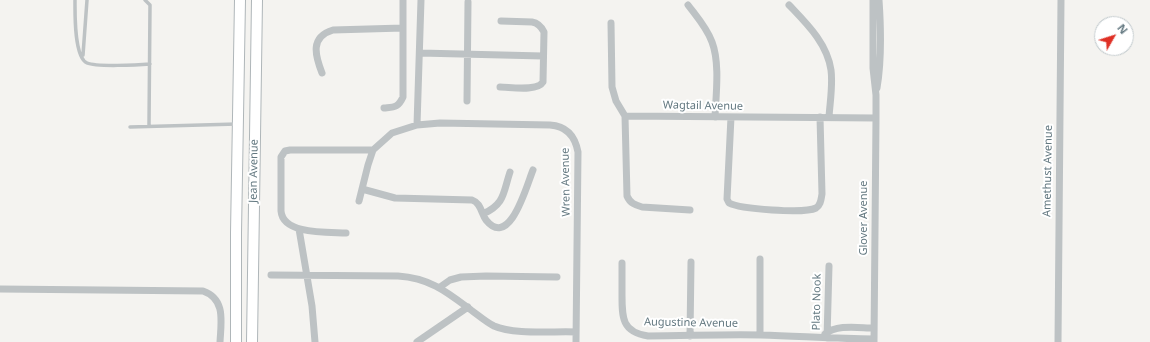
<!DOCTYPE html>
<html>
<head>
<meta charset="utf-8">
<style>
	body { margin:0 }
	#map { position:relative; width:1150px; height:342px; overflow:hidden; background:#f4f3f0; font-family:"Noto Sans",sans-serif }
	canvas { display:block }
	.north { position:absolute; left:1094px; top:16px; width:40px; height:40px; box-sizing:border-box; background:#fff; border:1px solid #c1c9cc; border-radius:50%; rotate:51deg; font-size:11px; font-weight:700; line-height:16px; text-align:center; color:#637880 }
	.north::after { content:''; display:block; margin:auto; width:14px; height:18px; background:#df3025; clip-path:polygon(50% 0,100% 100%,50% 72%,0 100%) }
</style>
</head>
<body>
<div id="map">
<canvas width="1150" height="342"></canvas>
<div class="north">N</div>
</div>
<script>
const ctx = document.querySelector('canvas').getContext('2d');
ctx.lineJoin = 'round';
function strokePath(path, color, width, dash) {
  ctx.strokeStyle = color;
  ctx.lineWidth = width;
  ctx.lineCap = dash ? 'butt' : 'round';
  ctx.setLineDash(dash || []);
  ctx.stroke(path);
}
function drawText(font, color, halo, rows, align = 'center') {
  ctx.font = font + ' "Noto Sans",sans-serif';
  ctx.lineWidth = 4;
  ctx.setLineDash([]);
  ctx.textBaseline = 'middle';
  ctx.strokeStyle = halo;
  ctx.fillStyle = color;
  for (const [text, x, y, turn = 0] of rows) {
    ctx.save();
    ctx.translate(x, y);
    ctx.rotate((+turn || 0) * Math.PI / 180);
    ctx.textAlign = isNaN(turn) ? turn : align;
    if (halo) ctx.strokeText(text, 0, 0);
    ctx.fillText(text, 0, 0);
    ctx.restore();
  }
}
const secondary = new Path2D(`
	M236 342V233L240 0
	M252 342 257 0`);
strokePath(secondary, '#afb6b9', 12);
strokePath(new Path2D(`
	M75 0C75 13 74 57 87 63 96 67 138 65 150 64
	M145 0 150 5 149 125
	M83 55 87 0
	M130 127 237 124`), '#bdc2c4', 3.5);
strokePath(new Path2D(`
	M873 0V68L876 95V118L874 342
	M688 5C697 17 707 28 712 42 720 63 716 94 715 117
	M789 5C807 24 827 43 831 70 833 85 830 102 829 117
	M611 23 612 87 616 101 625 116
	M420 53 543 56
	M322 73C315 55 310 37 333 30L403 28
	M500 87C510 87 537 92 543 82L544 32C541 26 538 23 532 22L501 21
	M877 88C882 59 881 29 879 0
	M467 101 468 2
	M384 108C394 107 398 108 403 97V0
	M625 116 876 118
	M625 116 627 196C630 203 635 205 642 207L690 210
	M731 117 727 199 729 203C740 209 804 214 816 208 821 205 821 199 822 194L820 117
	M417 125 421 0
	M362 189 395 198 472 200C481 203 481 213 486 220 510 250 527 184 533 170
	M359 201 368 165 373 150 392 133 417 125 440 123 550 125C566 126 575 136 578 152L576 342
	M483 214C505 204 503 193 510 172
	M299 229 312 306 315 342
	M346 233C328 232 283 235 281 211V157L285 151 290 150H373
	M622 263C622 274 622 284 622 295 622 318 622 332 648 336 686 336 724 334 761 335 799 336 836 339 874 339
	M271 275 398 276C430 278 447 292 471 310 478 315 486 322 494 326 514 335 553 331 576 332
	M440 287 450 280 461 277 486 276 557 277
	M0 289 203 291C226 299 221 322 220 342
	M825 334C837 324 859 328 874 328
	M760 335V259
	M690 336 691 262
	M827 338 829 266
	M417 342 468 307
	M1058 342 1061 0`), '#bdc2c4', 7);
strokePath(secondary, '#fff', 10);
drawText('11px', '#637880', '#fff', [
	["Wagtail Avenue",703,106,1],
	["Jean Avenue",254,171,-89],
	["Amethust Avenue",1048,171,-89],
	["Wren Avenue",566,182,-91],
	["Glover Avenue",864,218,-90],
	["Plato Nook",817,302,-89],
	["Augustine Avenue",691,323,1]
]);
</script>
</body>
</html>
